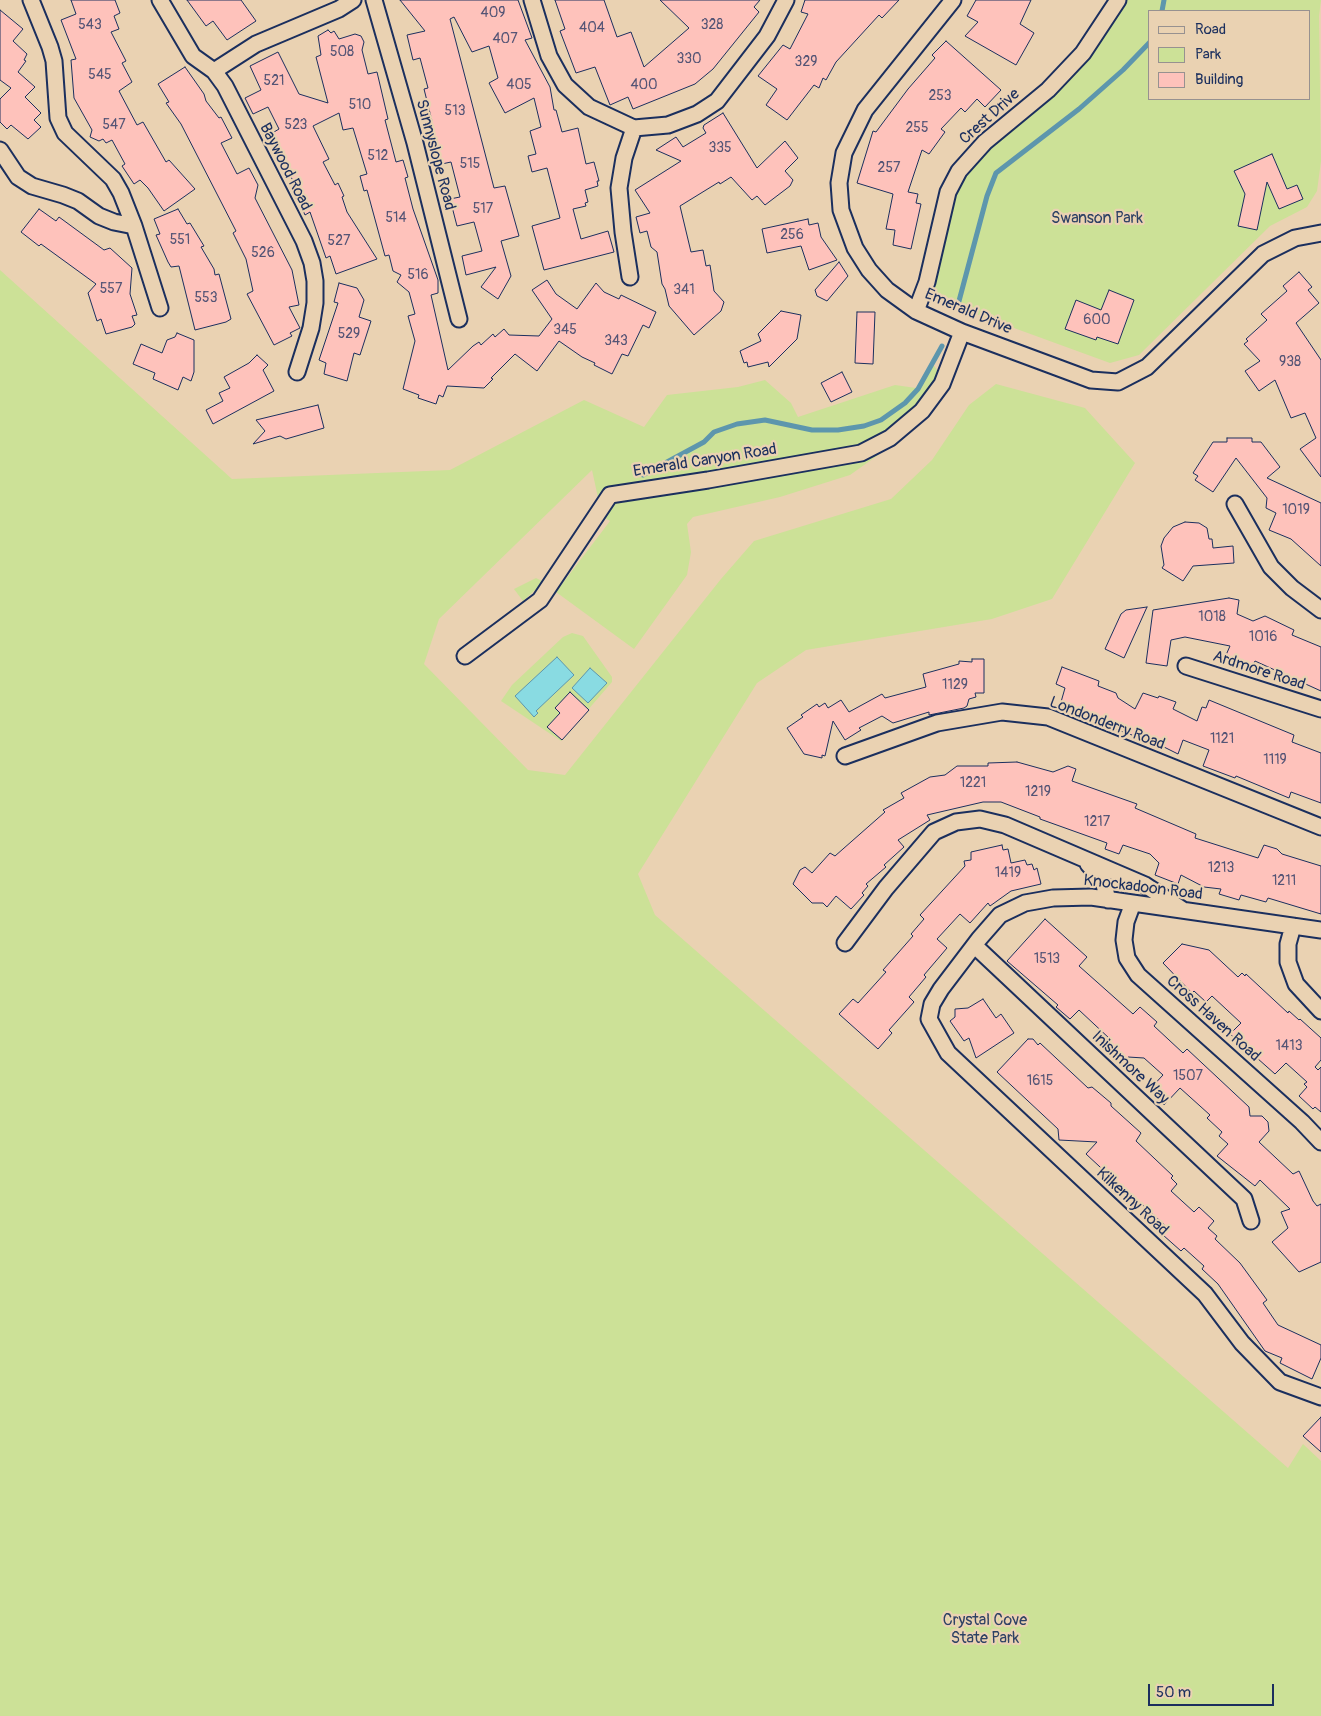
<!DOCTYPE html>
<html>
<head>
<meta charset="utf-8">
<style>
	body { margin:0 }
	#map { position:relative; width:1321px; height:1716px; overflow:hidden; background:#ead2b2; font-family:Pangolin,sans-serif }
	canvas { display:block }
	.legend { position:absolute; left:1148px; top:10px; width:162px; height:90px; box-sizing:border-box; background:#ead2b2; border:1px solid #979190; margin:0; padding:6px 9px; list-style:none; font-size:15px; color:#1b2f5e }
	.legend li { display:flex; align-items:center; gap:10px; height:25px }
	.legend b { width:25px; border:1px solid #979190 }
	.scale { position:absolute; left:1148px; top:1684px; width:126px; height:22px; box-sizing:border-box; border:2px solid #1b2f5e; border-top:0; padding-left:6px; font-size:15px; line-height:18px; white-space:nowrap; color:#1b2f5e; -webkit-text-stroke:4px #ead2b2; paint-order:stroke }
</style>
</head>
<body>
<div id="map">
<canvas width="1321" height="1716"></canvas>
<ul class="legend">
<li><b style="height:6px;background:#ead2b2"></b>Road</li>
<li><b style="height:14px;background:#cce197"></b>Park</li>
<li><b style="height:14px;background:#fec2bb"></b>Building</li>
</ul>
<div class="scale">50 m</div>
</div>
<script>
const context = document.querySelector('canvas').getContext('2d');
context.lineJoin = 'round';
function paint(path, color) { context.fillStyle = color; context.fill(path, 'evenodd'); }
const poly = rows => new Path2D(rows.map(r => 'M' + r).join(''));
function stroke(path, color, width, dash) { context.strokeStyle = color; context.lineWidth = width; context.lineCap = dash ? 'butt' : 'round'; context.setLineDash(dash || []); context.stroke(path); }
function drawText(font, color, halo, rows, align = 'center') {
  context.font = font + ' Pangolin,sans-serif'; context.lineWidth = 4.5; context.setLineDash([]); context.textBaseline = 'middle'; context.strokeStyle = halo; context.fillStyle = color; for (const [text, x, y, turn = 0] of rows) {
    context.save(); context.translate(x, y); context.rotate((+turn || 0) * Math.PI / 180); context.textAlign = isNaN(turn) ? turn : align; if (halo) context.strokeText(text, 0, 0); context.fillText(text, 0, 0); context.restore();
  }
}
const green = poly([
	[1123,0,1321,0,1319,16,1321,161,1317,191,1307,207,1270,226,1139,355,1110,363,951,305,929,300,929,282,943,227,963,174],
	[1150,11,1310,11,1310,99,1150,99],
	[0,270,232,479,450,470,584,400,644,427,667,395,738,387,765,380,791,403,798,417,895,385,916,388,932,363,945,381,912,426,898,441,850,475,780,497,693,517,687,524,691,552,687,575,634,649,556,592,610,521,602,516,592,470,439,619,424,664,528,770,565,775,721,579,754,541,891,499,932,460,969,405,996,384,1085,408,1135,463,1052,599,992,619,806,650,757,683,638,874,655,915,1288,1468,1303,1444,1321,1461,1321,1716,0,1716],
	[536,578,544,582,523,601,514,589],
	[572,633,583,636,612,677,612,682,561,741,501,701,512,685,563,637]
]);
const water = poly([
	[557,657,574,675,536,711,538,713,534,717,515,696,557,657],
	[590,668,607,683,588,703,572,688,590,668]
]);
const stream = poly([
	[1162,11,1164,0],
	[959,301,987,196,996,173,1079,109,1123,70,1150,42],
	[643,475,704,442,714,432,737,424,765,420,812,430,838,430,864,426,881,420,905,403,918,389,942,346]
]);
const building = poly([
	[71,0,115,0,120,13,114,16,119,29,111,32,126,61,122,63,132,82,119,91,137,125,143,122,166,162,169,160,195,189,164,211,148,188,140,180,134,184,122,166,125,164,112,140,106,143,103,139,99,141,90,137,92,130,74,98,71,60,76,59,61,20,76,14,71,0],
	[187,0,241,0,256,21,227,40,213,21,206,26,187,0],
	[400,0,518,0,532,38,525,40,550,87,554,110,556,110,562,132,578,128,586,164,594,162,599,181,597,181,598,186,585,190,588,202,585,203,586,206,573,209,581,239,608,231,614,252,544,270,532,226,560,218,547,168,532,172,528,156,536,154,530,131,541,127,534,98,505,113,489,83,498,78,489,46,472,52,454,17,450,19,494,188,505,186,519,236,501,241,511,276,498,299,481,287,496,267,466,275,462,256,482,251,474,222,457,226,450,199,460,197,451,162,437,165,426,122,432,121,424,89,428,88,420,58,413,60,407,35,425,31,400,0],
	[555,0,604,0,617,37,631,32,644,67,689,28,660,0,760,0,754,7,759,12,713,69,695,84,633,109,628,97,610,105,595,67,576,73,560,31,565,29,555,0],
	[805,0,899,0,882,18,879,15,836,62,826,80,823,78,819,88,814,85,787,120,766,105,777,89,758,76,783,45,790,49,808,14,801,12,805,0],
	[976,0,1031,0,1020,24,1034,33,1016,65,965,36,978,22,967,16,976,0],
	[0,10,23,29,13,41,27,54,24,60,26,61,18,72,35,87,25,97,41,113,34,120,41,127,28,139,11,125,7,129,0,122,0,99,11,88,0,80,0,10],
	[328,30,331,33,334,31,339,39,355,34,361,36,364,42,362,50,368,74,377,72,388,119,385,120,396,162,403,160,408,177,405,178,413,209,438,280,438,293,431,295,448,370,473,346,479,342,481,345,493,334,495,337,504,329,509,335,539,336,552,319,532,290,547,280,556,294,577,309,596,283,604,292,619,299,621,295,656,312,649,328,643,325,628,356,622,354,612,374,594,365,595,363,582,357,559,341,537,371,515,354,491,378,493,379,484,388,447,386,443,397,439,395,436,404,418,398,419,395,403,389,415,341,408,316,415,314,409,292,397,282,401,275,393,271,389,255,385,256,367,190,364,191,360,176,367,174,353,128,343,130,339,113,313,126,329,159,323,162,335,185,338,183,344,196,342,197,347,212,377,259,336,274,330,256,326,258,310,212,305,215,301,206,296,198,301,196,269,135,279,129,268,107,253,114,245,98,261,90,250,66,278,52,299,94,328,103,316,57,321,55,318,36,328,30],
	[946,41,1001,90,985,107,977,99,965,112,961,108,941,129,945,132,929,154,922,150,908,192,918,194,916,203,921,204,911,249,893,245,895,230,886,229,893,194,857,183,873,131,876,132,908,89,935,58,932,55,946,41],
	[185,67,204,94,206,101,219,118,221,117,232,138,221,143,237,174,249,168,258,185,255,198,292,270,299,305,289,307,300,328,290,333,292,336,274,345,247,294,253,291,246,259,233,233,236,231,181,124,166,103,169,102,158,84,185,67],
	[723,113,757,168,785,141,798,158,785,171,793,180,790,186,765,205,757,196,752,200,731,177,720,184,719,182,680,206,691,252,703,250,706,266,710,265,714,291,724,302,721,311,694,335,669,306,665,289,662,284,657,252,651,247,647,231,640,233,636,217,650,213,635,190,681,161,656,150,676,137,683,147,706,133,703,128,704,125,723,113],
	[1272,154,1287,189,1297,185,1303,199,1279,209,1267,182,1257,230,1238,226,1245,194,1234,171,1272,154],
	[39,209,56,221,59,217,104,250,110,248,132,268,130,294,137,315,132,316,135,324,132,327,106,334,101,319,97,321,88,293,96,284,41,244,39,246,21,232,39,209],
	[178,209,187,224,190,223,204,246,201,247,214,269,215,275,219,274,231,319,226,322,195,330,179,266,171,267,168,262,156,235,160,234,154,219,178,209],
	[808,219,809,225,818,223,821,237,837,260,809,270,801,246,767,253,762,229,808,219],
	[839,262,848,276,827,301,817,296,815,290,839,262],
	[1299,272,1312,287,1308,290,1319,303,1296,323,1321,360,1321,477,1300,449,1316,438,1305,413,1291,418,1275,380,1259,391,1245,371,1260,361,1244,344,1248,341,1246,339,1267,320,1261,314,1287,291,1283,286,1299,272],
	[339,283,357,288,364,300,359,317,371,321,360,355,354,353,347,381,324,374,326,363,319,360,338,303,334,302,339,283],
	[1109,290,1134,300,1118,344,1097,337,1096,340,1065,329,1076,300,1101,310,1109,290],
	[781,311,801,315,797,339,769,367,768,362,748,367,747,362,744,363,740,351,761,341,758,334,781,311],
	[857,312,875,312,873,364,855,363,857,312],
	[177,333,194,340,194,372,191,381,183,377,178,390,153,379,155,373,133,364,141,344,162,353,167,340,175,337,177,333],
	[257,355,268,365,263,370,274,391,213,424,206,410,223,401,219,393,230,388,224,377,249,363,257,355],
	[842,372,852,392,831,402,821,383,842,372],
	[318,405,324,428,286,439,280,436,253,444,265,431,256,420,318,405],
	[1227,438,1252,438,1252,442,1261,442,1280,467,1267,478,1321,503,1321,566,1291,539,1269,530,1276,513,1266,508,1267,498,1236,458,1213,492,1195,480,1198,476,1193,473,1213,442,1227,442,1227,438],
	[1185,522,1199,523,1207,528,1209,539,1212,539,1213,548,1233,546,1234,563,1193,566,1183,581,1162,568,1164,565,1161,546,1164,538,1173,527,1185,522],
	[1229,598,1239,600,1237,614,1253,621,1265,616,1294,630,1292,635,1321,647,1321,691,1255,661,1253,665,1247,662,1246,664,1226,655,1230,646,1185,637,1171,640,1167,666,1146,663,1153,610,1229,598],
	[1147,607,1124,658,1105,649,1121,614,1126,610,1147,607],
	[972,659,984,659,984,693,975,693,976,697,969,699,967,706,964,708,929,715,929,712,893,723,882,716,859,728,861,730,845,740,833,721,825,756,822,755,822,758,804,754,787,728,803,717,801,715,817,704,819,707,825,703,828,708,841,700,849,712,882,694,885,698,926,687,923,674,959,664,959,661,972,662,972,659],
	[1062,667,1099,681,1098,686,1116,693,1118,698,1135,709,1143,693,1158,698,1159,696,1176,702,1173,709,1197,721,1202,707,1206,708,1209,700,1294,735,1292,742,1321,753,1321,803,1291,792,1289,798,1236,776,1235,778,1203,766,1209,750,1183,740,1178,754,1160,745,1059,709,1065,688,1056,684,1062,667],
	[570,692,589,710,562,740,547,727,560,713,555,708,570,692],
	[1017,762,1053,772,1068,766,1076,769,1072,781,1137,804,1135,808,1196,834,1195,838,1258,858,1264,845,1277,849,1282,854,1321,866,1321,914,1268,898,1266,902,1241,895,1239,900,1219,894,1221,889,1204,887,1181,875,1178,884,1155,875,1159,863,1150,854,1123,845,1119,854,1105,849,1107,843,1040,819,1040,817,1001,802,983,802,927,815,930,820,898,840,904,847,884,865,886,867,866,884,868,886,862,893,864,895,851,909,836,896,827,907,823,903,812,903,793,884,800,870,805,867,812,873,830,853,835,856,885,812,883,810,904,798,901,793,930,777,945,775,957,766,988,766,988,763,1017,762],
	[1002,845,1003,850,1008,849,1011,863,1025,860,1027,865,1032,864,1034,870,1037,868,1041,884,1011,891,990,906,988,903,970,923,960,914,937,939,947,948,924,975,926,977,909,997,914,1002,889,1030,892,1033,878,1049,839,1014,853,999,858,1003,886,972,883,970,913,936,911,934,924,919,920,915,965,866,964,861,971,860,971,852,1002,845],
	[1045,919,1087,957,1079,966,1133,1014,1140,1007,1157,1022,1154,1026,1183,1053,1187,1049,1249,1107,1250,1116,1262,1116,1268,1122,1269,1131,1259,1142,1293,1174,1299,1171,1313,1201,1317,1206,1321,1204,1321,1262,1299,1272,1272,1242,1288,1228,1281,1212,1290,1209,1260,1180,1255,1186,1217,1156,1228,1144,1219,1136,1222,1132,1207,1118,1210,1115,1180,1088,1164,1105,1149,1090,1163,1075,1144,1058,1128,1057,1121,1065,1102,1048,1110,1039,1079,1010,1070,1019,1056,1007,1058,1005,1007,961,1045,919],
	[1182,944,1209,950,1238,977,1242,973,1245,976,1246,974,1288,1013,1289,1011,1299,1020,1300,1019,1321,1038,1321,1060,1315,1067,1318,1070,1321,1067,1321,1112,1315,1107,1313,1109,1299,1096,1307,1087,1304,1084,1307,1082,1286,1063,1275,1074,1230,1034,1241,1023,1212,996,1206,1002,1194,991,1192,993,1163,963,1182,944],
	[983,999,996,1018,1001,1014,1014,1033,976,1058,969,1038,964,1041,950,1021,955,1017,955,1009,968,1008,983,999],
	[1028,1039,1033,1039,1038,1045,1040,1043,1088,1088,1092,1087,1111,1103,1111,1106,1141,1133,1136,1141,1173,1176,1171,1178,1177,1184,1171,1191,1194,1212,1199,1207,1214,1221,1208,1228,1217,1236,1215,1239,1240,1263,1267,1300,1263,1303,1278,1325,1321,1345,1321,1358,1312,1379,1280,1363,1282,1358,1265,1351,1218,1284,1202,1269,1204,1266,1184,1248,1181,1251,1163,1235,1169,1229,1121,1185,1114,1185,1113,1179,1086,1154,1097,1142,1059,1140,1058,1129,997,1072,1028,1039],
	[1321,1417,1321,1452,1303,1436,1321,1417]
]);
const street = poly([
	[31,0,50,47,54,61,58,118,65,133,113,179,121,193,134,226,160,308],
	[160,0,193,56,214,71,225,86,304,241,312,263,315,281,315,303,311,328,297,372],
	[374,0,415,143,459,319],
	[532,0,549,56,565,85,589,107,634,128],
	[953,0,865,110,844,153,839,183,841,210,855,248,869,270,887,290,916,311,962,332,1091,380,1118,382,1147,367,1263,254,1295,238,1321,233],
	[214,71,256,44,339,9,353,0],
	[0,150,18,177,32,186,63,195,78,201,99,216,114,222,134,226],
	[630,277,623,232,619,188,624,158,634,128,668,125,697,114,717,101,767,36,786,0],
	[916,311,927,282,948,192,959,171,985,142,1048,90,1083,53,1118,0],
	[1235,504,1271,567,1292,588,1321,610],
	[465,656,540,600,610,495,708,480,861,453,890,438,922,411,942,384,962,332],
	[1186,666,1321,709],
	[845,756,937,723,1002,712,1048,717,1321,827],
	[1088,864,1103,881,1108,900],
	[1133,903,1126,922,1124,940,1127,958,1138,975,1302,1122,1321,1142],
	[1293,926,1288,944,1288,962,1296,984,1321,1011],
	[1321,930,1091,897,1053,898,1025,903,1000,915,979,939,941,989,932,1004,929,1019,948,1053,1205,1294,1242,1343,1280,1382,1321,1397],
	[845,943,886,888,934,832,956,822,980,819,1005,825,1145,885,1183,910],
	[975,946,1244,1199,1251,1221]
]);
const numberNames = [
	["409",493,13],
	["543",90,25],
	["328",712,25],
	["404",592,28],
	["407",505,39],
	["508",342,52],
	["330",689,59],
	["329",806,62],
	["545",100,75],
	["521",274,81],
	["405",519,85],
	["400",644,85],
	["253",940,96],
	["510",360,105],
	["513",455,111],
	["547",114,125],
	["523",296,125],
	["255",917,128],
	["335",720,148],
	["512",378,156],
	["515",470,164],
	["257",889,168],
	["517",483,209],
	["514",396,218],
	["256",792,235],
	["551",180,240],
	["527",339,241],
	["526",263,253],
	["516",418,275],
	["557",111,289],
	["341",684,290],
	["553",206,298],
	["600",1097,320],
	["345",565,330],
	["529",349,334],
	["343",616,341],
	["938",1290,362],
	["1019",1296,510],
	["1018",1212,617],
	["1016",1263,637],
	["1129",955,685],
	["1121",1222,739],
	["1119",1275,760],
	["1221",973,783],
	["1219",1038,792],
	["1217",1097,822],
	["1213",1221,868],
	["1419",1008,873],
	["1211",1284,881],
	["1513",1047,959],
	["1413",1289,1046],
	["1507",1188,1076],
	["1615",1040,1081]
];
const streetNames = [
	["Crest Drive",990,117,-42],
	["Sunnyslope Road",435,155,75],
	["Baywood Road",285,167,63],
	["Emerald Drive",968,312,23],
	["Emerald Canyon Road",705,461,-9],
	["Ardmore Road",1259,671,18],
	["Londonderry Road",1107,724,21],
	["Knockadoon Road",1143,888,7],
	["Cross Haven Road",1213,1019,42],
	["Inishmore Way",1130,1068,43],
	["Kilkenny Road",1132,1202,43]
];
const parkNames = [
	["Swanson Park",1097,219],
	["Crystal Cove",985,1621],
	["State Park",985,1639]
];
paint(green, '#cce197');
paint(water, '#89dbe2');
stroke(water, '#5d96ad', 1);
stroke(stream, '#5d96ad', 5);
paint(building, '#fec2bb');
stroke(building, '#1b2f5e', 1);
stroke(street, '#1b2f5e', 19);
stroke(street, '#ead2b2', 15);
drawText('14px', '#545475', null, numberNames);
drawText('16px', '#1b2f5e', '#ead2b2', streetNames);
drawText('16px', '#2d4164', '#ead2b2', parkNames);
</script>
</body>
</html>
